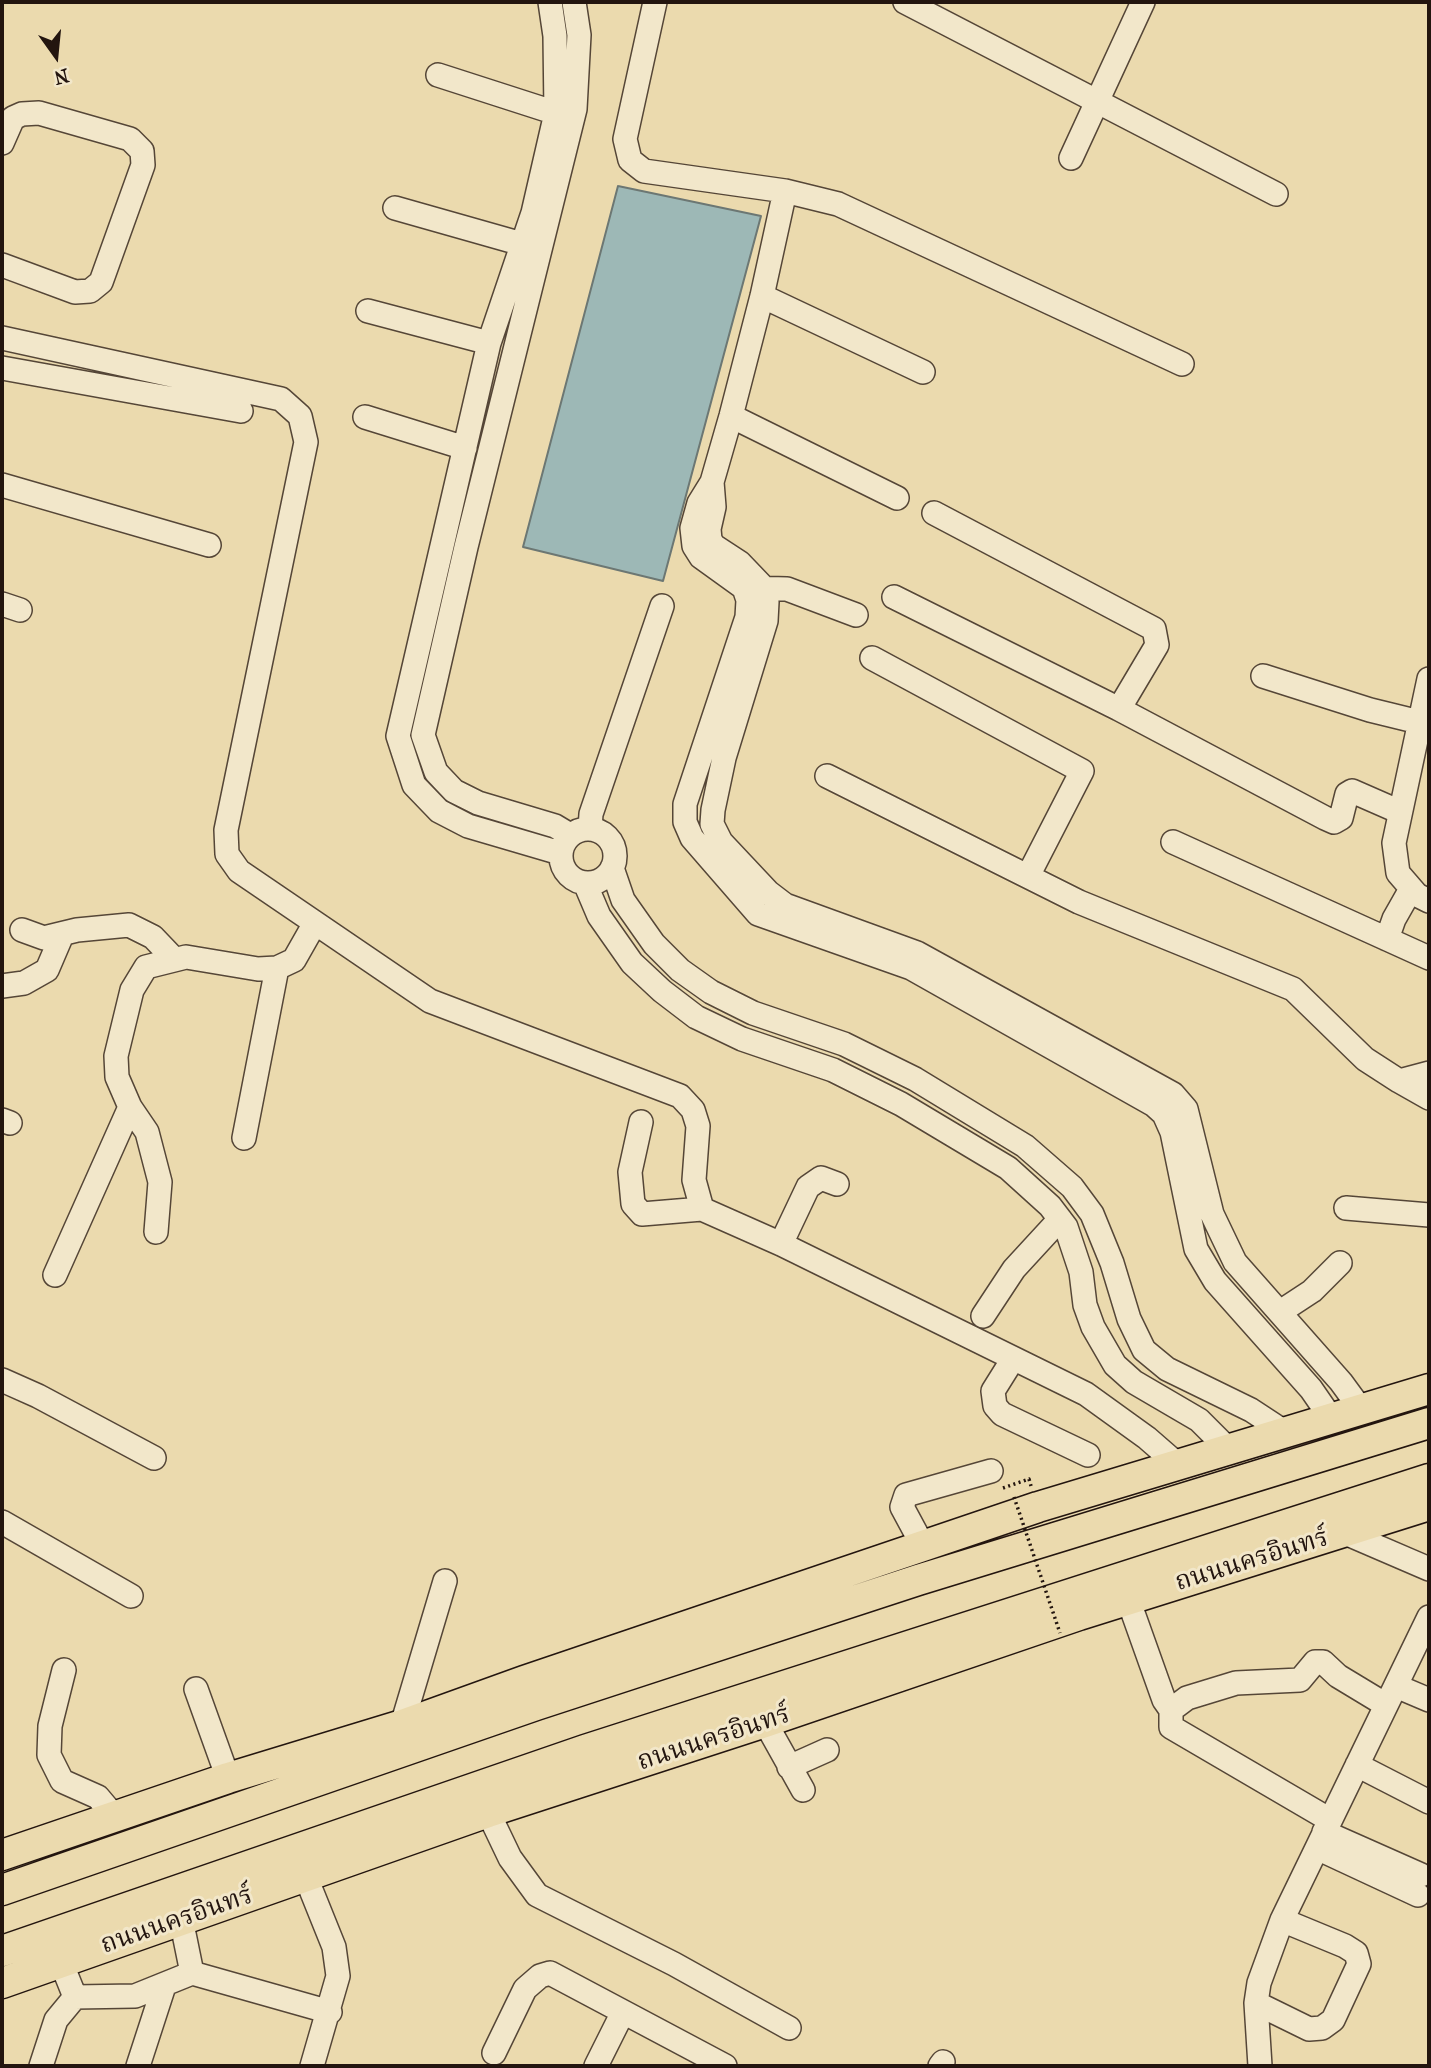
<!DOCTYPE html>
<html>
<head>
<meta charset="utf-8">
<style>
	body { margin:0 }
	#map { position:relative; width:1431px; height:2068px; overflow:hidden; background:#ebdaae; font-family:"IM FELL French Canon",serif }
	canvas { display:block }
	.frame { position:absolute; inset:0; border:4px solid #23150f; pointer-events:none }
	.north { position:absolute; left:21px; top:21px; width:70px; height:70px; -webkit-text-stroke:5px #f2e7ca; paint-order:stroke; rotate:165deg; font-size:19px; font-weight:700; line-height:28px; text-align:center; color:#23150f }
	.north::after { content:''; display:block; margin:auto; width:24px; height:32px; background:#23150f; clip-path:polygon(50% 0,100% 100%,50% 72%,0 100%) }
</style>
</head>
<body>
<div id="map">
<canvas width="1431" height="2068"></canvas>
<div class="frame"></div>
<div class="north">N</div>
</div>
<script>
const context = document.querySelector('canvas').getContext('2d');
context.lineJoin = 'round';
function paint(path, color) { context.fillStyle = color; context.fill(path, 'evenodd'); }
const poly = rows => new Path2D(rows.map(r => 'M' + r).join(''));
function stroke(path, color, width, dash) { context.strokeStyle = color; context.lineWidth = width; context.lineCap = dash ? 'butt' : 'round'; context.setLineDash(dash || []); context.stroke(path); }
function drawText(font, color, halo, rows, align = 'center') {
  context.font = font + ' "IM FELL French Canon","Noto Serif Thai",serif'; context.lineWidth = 6; context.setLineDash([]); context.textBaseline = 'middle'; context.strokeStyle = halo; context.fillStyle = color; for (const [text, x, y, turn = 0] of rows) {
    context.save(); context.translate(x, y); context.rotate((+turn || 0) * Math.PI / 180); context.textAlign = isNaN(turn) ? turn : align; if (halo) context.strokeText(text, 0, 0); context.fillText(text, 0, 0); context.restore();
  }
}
const water = poly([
	[618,186,761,216,663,581,523,547,618,186]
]);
const path = poly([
	[1003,1488,1029,1479,1031,1486]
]);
const minor = poly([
	[550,2,555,36,556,113,533,213,489,343,398,736,414,785,439,811,468,826,560,853],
	[655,2,625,139,630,160,644,171,785,191,838,204,1182,364],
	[905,2,1276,194],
	[438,75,556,113],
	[2,143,13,118,22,114,39,113,130,139,142,151,143,165,101,282,90,291,75,292,2,265],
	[1071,158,1143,2],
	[785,191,762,296,731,416,712,482,699,503,692,528,694,546,701,557,744,588,748,600,747,617,685,804,685,822,692,838,758,914,911,968,1154,1105,1164,1114,1172,1132,1196,1249,1215,1281,1311,1389,1331,1418],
	[395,208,522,244],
	[762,296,923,372],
	[368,311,489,343],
	[2,338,281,399,300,416,306,442,226,830,227,854,239,871,430,1001,680,1096,693,1110,698,1126,694,1180,702,1209,781,1244,1086,1394,1147,1438,1178,1465],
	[2,368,241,411],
	[731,416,897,498],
	[365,417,465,448],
	[712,482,714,507,709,529,710,540,714,546,740,563,763,587,767,602,766,621,724,758,713,810,712,824,721,842,768,892,785,905,917,953,1173,1094,1186,1109,1212,1214,1235,1262,1341,1382,1360,1408],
	[2,485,209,545],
	[934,513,1154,629,1157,645,1119,709],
	[751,588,787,589,856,615],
	[894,597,1119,709,1325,818,1334,822,1341,818,1347,794,1352,791,1400,812],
	[2,604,20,610],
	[872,658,1082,771,1028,876],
	[1263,676,1370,710,1419,722],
	[1429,679,1394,843,1398,873,1417,895,1429,901],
	[827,776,1079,902,1293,989,1365,1059,1399,1081],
	[590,829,591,814,662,606],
	'561 856a27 27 0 1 1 54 0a27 27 0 1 1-54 0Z',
	[570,835,555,826,478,803,454,791,436,772,423,735,466,547,575,109,579,35,574,2],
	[1173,842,1429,958],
	[612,868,623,900,654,944,680,970,711,992,753,1013,844,1044,915,1079,1025,1146,1072,1187,1092,1214,1112,1263,1129,1319,1144,1350,1167,1369,1251,1410,1283,1431],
	[585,883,599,916,632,963,662,991,696,1017,742,1039,833,1070,901,1104,1008,1168,1050,1206,1066,1227,1081,1272,1085,1305,1093,1327,1115,1365,1134,1382,1199,1420,1228,1449],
	[22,930,44,938,77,930,129,925,153,937,174,959],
	[1387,939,1394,919,1411,889],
	[2,986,24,983,47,970,62,935],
	[1429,1073,1399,1081,1429,1098],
	[130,1107,147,1132,160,1182,156,1232],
	[2,1120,10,1123],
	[641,1122,630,1172,633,1204,642,1214,702,1209],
	[244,1138,277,968],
	[1346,1208,1429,1215],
	[781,1244,808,1187,821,1178,837,1184],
	[55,1275,130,1107,117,1077,116,1056,132,990,146,967,186,957,258,969,277,968,294,960,315,923],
	[1280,1312,1312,1291,1340,1263],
	[983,1316,1014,1269,1060,1219],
	[1013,1359,993,1391,995,1406,1002,1414,1088,1455],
	[2,1380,38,1396,154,1458],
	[2,1522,131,1596],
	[1343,1532,1429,1569],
	[923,1546,902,1507,906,1495,991,1471],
	[1128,1599,1164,1700,1171,1710],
	[64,1670,50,1726,49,1755,62,1781,98,1797,114,1816],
	[1396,1686,1429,1700],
	[196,1689,228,1778],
	[765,1722,803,1790],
	[402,1725,445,1581],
	[1357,1765,1429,1802],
	[789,1767,827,1750],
	[488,1812,510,1858,537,1895,674,1964,789,2028],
	[1330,1820,1171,1727,1171,1710,1187,1698,1236,1683,1300,1680,1315,1662,1323,1662,1338,1676,1386,1705],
	[1324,1832,1421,1875],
	[1317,1848,1418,1895],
	[305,1875,334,1947,338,1976,312,2066],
	[181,1919,192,1973,330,2012],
	[75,1997,135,1996,192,1973],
	[1256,2003,1309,2029,1322,2028,1333,2020,1359,1964,1356,1953,1345,1946,1282,1920],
	[494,2053,525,1989,540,1976,550,1973,725,2066],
	[41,2066,56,2020,75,1997,61,1962],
	[138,2066,164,1986],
	[596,2066,623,2012],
	[940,2066,943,2062],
	[1260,2066,1256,2003,1259,1983,1282,1920,1429,1617]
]);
const major = poly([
	[2,1855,228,1778,402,1725,524,1681,1038,1507,1429,1389],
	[2,1890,536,1705,918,1580,1429,1423],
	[2,1951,585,1750,1429,1479],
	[2,1983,488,1812,765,1722,1079,1615,1429,1505]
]);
const pathBridge = poly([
	[1014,1497,1060,1633]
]);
const streetNames = [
	["ถนนนครอินทร์",1252,1561,-17],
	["ถนนนครอินทร์",714,1739,-18],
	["ถนนนครอินทร์",177,1921,-19]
];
paint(water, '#9db8b6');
stroke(water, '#6c7773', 2);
stroke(minor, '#554637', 26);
stroke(major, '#23150f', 33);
stroke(path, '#23150f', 3.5, [2, 3.5]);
stroke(minor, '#f2e7ca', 23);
stroke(major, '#ebdaae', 30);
stroke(pathBridge, '#23150f', 3.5, [2, 3.5]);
drawText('26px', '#23150f', '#f2e7ca', streetNames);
</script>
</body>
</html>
